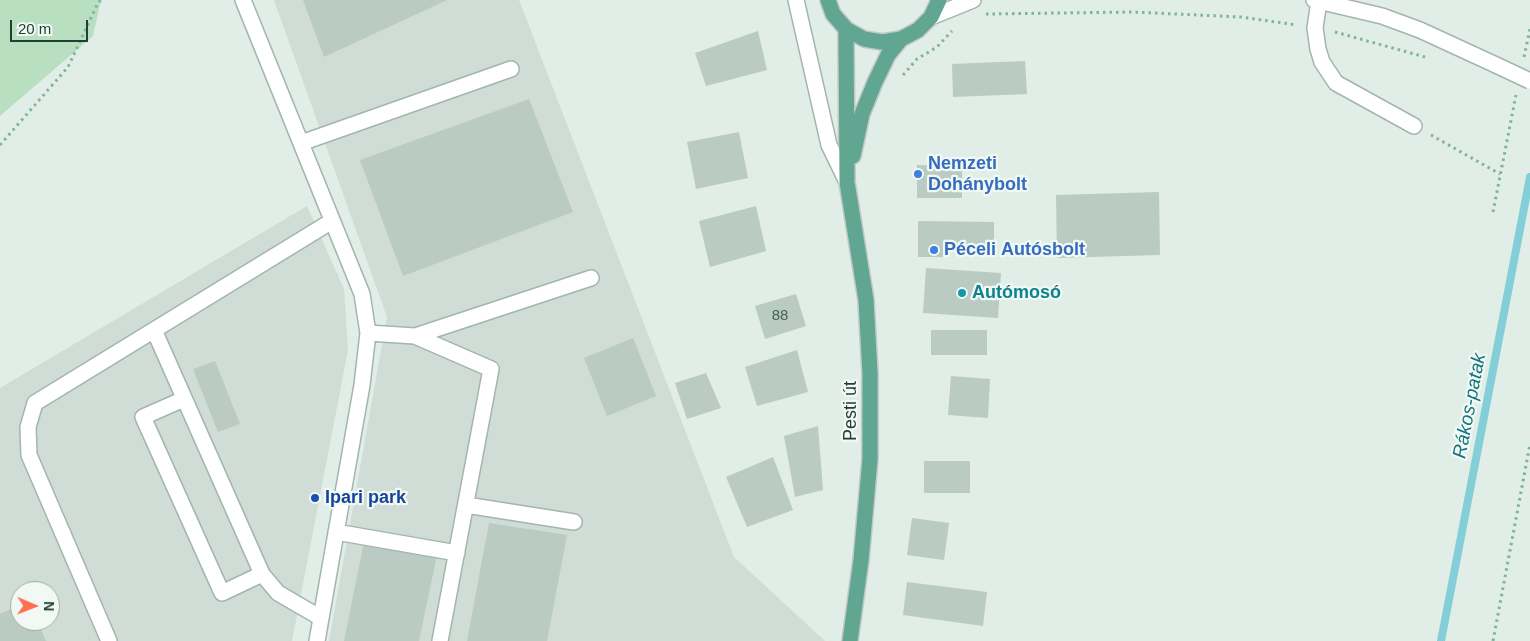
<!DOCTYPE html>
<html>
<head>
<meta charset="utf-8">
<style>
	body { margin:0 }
	#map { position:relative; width:1530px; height:641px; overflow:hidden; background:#e1ede7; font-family:Arial,sans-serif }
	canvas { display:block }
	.north { position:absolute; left:10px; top:581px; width:50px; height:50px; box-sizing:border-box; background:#f2f9f5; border:1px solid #9eafa8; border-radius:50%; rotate:91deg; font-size:14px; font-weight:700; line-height:20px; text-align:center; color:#203f35 }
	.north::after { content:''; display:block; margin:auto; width:18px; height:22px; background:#fe704e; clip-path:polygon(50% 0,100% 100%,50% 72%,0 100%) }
	.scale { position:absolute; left:10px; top:20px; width:78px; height:22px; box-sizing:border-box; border:2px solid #203f35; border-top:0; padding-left:6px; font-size:15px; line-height:18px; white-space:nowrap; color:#203f35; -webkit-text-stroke:4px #f2f9f5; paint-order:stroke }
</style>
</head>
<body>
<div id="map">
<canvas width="1530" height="641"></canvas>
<div class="north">N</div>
<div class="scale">20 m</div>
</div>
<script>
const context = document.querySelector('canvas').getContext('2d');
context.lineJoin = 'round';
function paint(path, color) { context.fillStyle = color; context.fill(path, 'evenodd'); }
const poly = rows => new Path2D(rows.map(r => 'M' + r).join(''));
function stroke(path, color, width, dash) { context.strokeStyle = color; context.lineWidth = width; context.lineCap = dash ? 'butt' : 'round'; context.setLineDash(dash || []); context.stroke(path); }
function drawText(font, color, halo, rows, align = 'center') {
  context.font = font + ' Arial,sans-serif'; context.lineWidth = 4.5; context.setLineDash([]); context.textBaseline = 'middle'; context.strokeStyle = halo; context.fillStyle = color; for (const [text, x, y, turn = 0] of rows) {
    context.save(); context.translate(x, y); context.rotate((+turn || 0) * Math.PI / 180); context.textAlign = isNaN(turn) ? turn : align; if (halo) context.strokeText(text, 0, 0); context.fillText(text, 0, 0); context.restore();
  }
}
const built = poly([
	[274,0,519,0,734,557,825,641,329,641,387,317],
	[307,206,344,289,348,350,292,641,0,641,0,388],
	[20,591,50,591,50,621,20,621]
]);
const green = poly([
	[0,0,101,0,93,36,0,116]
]);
const stream = poly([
	[1441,641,1530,177]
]);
const building = poly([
	[303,0,447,0,324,57],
	[758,31,767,70,706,86,695,53],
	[1025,61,1027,94,953,97,952,64],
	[529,99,573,212,403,276,360,160],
	[739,132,748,178,696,189,687,142],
	[917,165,962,166,962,198,917,198],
	[1159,192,1160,255,1057,258,1056,195],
	[756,206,766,251,710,267,699,221],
	[918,221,994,222,994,245,944,244,943,257,918,257],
	[926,268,1001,273,998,318,923,313],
	[796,294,806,326,765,339,755,306],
	[931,330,987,330,987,355,931,355],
	[633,338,656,396,607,416,584,358],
	[797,350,808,392,757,406,745,367],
	[215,361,240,424,218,432,193,369],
	[706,373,721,408,687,419,675,383],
	[951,376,990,379,988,418,948,415],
	[818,426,823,490,795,497,784,436],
	[773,457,793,510,747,527,726,477],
	[924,461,970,461,970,493,924,493],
	[912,518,949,523,944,560,907,555],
	[489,523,567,535,547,641,467,641],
	[364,542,437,555,419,641,344,641],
	[907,582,987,592,983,626,903,615],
	[20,605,20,621,37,621,46,641,0,641,0,614]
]);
const path = poly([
	[986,14,1132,12,1241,17,1297,25],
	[1335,32,1425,57],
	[1524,57,1530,29],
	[903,75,917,59,937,47,952,31],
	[1431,135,1500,174],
	[0,145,68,67,98,3,101,0],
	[1493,212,1516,95],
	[1493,641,1530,444]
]);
const minor = poly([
	[243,0,362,294,368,333,362,385,317,641],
	[796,0,829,145,847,182],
	[1314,0,1382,16,1420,30,1496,65],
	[1319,1,1315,28,1318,49,1322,62,1336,83,1414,126],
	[931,17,973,0],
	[301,143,511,69],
	[154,330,262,574,278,593,321,618],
	[368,333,415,336,491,369,440,641],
	[415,336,591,278],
	[184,399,143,417,222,593,262,574],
	[466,505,574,522],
	[336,532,457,553],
	[109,641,29,455,28,427,35,403,332,221]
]);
const major = poly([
	[828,0,833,14,846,29,864,39,882,42,901,39,918,30,931,17,939,0],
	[846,29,847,182,866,300,870,373,870,459,861,560,850,641],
	[853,156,862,114,875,82,888,55,901,39]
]);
const minorBridge = poly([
	[1496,65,1530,81]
]);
const markers = [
	[918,174,5,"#3f7fe0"],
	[934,250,5,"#3f7fe0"],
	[962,293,5,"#0f9aa8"],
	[315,498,5,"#1a4fb4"]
];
const numberNames = [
	["88",780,316]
];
const shopNames = [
	["Nemzeti",928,164],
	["Dohánybolt",928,185],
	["Péceli Autósbolt",944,250]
];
const cultureNames = [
	["Autómosó",972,293]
];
const streetNames = [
	["Pesti út",851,411,-90]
];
const transitNames = [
	["Ipari park",325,498]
];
const waterNames = [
	["Rákos-patak",1470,406,-79]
];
paint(built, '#cfddd6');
paint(green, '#b8e0c0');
stroke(stream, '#84ced7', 8);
paint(building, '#b9cbc2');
stroke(minor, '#a3b5ae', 18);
stroke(major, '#c1c9c6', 18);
stroke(path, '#7eb3a0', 3, [2.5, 4]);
stroke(minor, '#fff', 15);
stroke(major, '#61a691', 15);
stroke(minorBridge, '#a3b5ae', 18, []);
stroke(minorBridge, '#fff', 15);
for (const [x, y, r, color] of markers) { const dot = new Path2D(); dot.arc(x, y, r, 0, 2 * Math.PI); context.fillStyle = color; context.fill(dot); stroke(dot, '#f2f9f5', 2); }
drawText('15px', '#466258', null, numberNames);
drawText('bold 18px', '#366cbe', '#f2f9f5', shopNames, 'left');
drawText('bold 18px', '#0d838f', '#f2f9f5', cultureNames, 'left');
drawText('18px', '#203f35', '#f2f9f5', streetNames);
drawText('bold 18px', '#164399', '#f2f9f5', transitNames, 'left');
drawText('italic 19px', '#147380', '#f2f9f5', waterNames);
</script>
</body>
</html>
